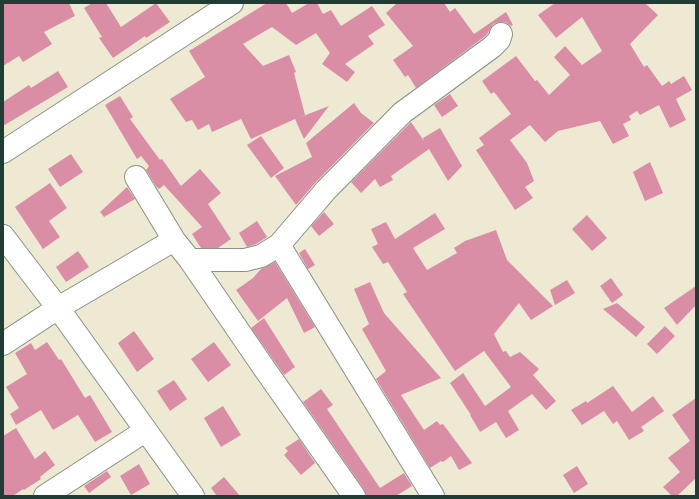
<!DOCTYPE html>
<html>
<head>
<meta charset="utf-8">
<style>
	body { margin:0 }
	#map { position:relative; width:699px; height:499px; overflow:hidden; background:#eee9d3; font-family:Mynerve,sans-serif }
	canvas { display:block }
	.frame { position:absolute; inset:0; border:4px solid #1f3d34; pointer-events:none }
</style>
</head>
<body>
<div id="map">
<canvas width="699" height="499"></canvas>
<div class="frame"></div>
</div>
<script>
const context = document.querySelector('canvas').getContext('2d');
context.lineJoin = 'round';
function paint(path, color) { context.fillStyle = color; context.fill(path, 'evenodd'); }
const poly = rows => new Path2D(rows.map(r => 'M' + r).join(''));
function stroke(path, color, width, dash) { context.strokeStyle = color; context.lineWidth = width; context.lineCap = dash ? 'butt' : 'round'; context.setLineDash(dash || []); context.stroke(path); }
const building = poly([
	[3,3,69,3,75,16,44,32,52,44,23,62,19,56,3,66],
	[92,3,106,3,121,27,156,3,170,22,146,38,145,36,113,58,99,38,102,37,84,8],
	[267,3,286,3,292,13,309,3,317,3,323,14,331,10,341,26,372,6,385,25,368,36,374,44,345,64,355,72,347,82,322,64,330,53,316,33,296,45,272,27,243,44,263,66,289,55,296,72,294,73,305,115,298,118,329,106,304,139,295,119,251,139,241,119,212,132,209,124,198,130,192,120,186,122,170,99,205,77,189,51],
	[397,3,444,3,450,12,455,8,474,34,506,12,513,25,511,26,505,22,499,22,493,24,488,33,484,37,416,88,408,75,405,77,393,60,413,46,386,13],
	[555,3,645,3,658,15,630,44,644,67,647,65,662,86,669,81,671,84,684,76,692,90,676,99,686,120,670,128,659,105,640,115,637,111,629,116,631,120,623,124,629,136,613,144,600,121,558,131,545,142,530,125,510,140,527,163,534,181,525,187,533,198,515,210,476,150,484,145,479,138,511,114,494,92,491,94,482,81,516,56,535,81,537,80,549,95,570,75,554,57,565,46,582,65,602,51,582,17,556,38,538,15],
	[58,71,68,87,3,126,3,102,29,85,31,88],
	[450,94,458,106,442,117,434,105],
	[120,96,133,117,130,119,160,160,162,159,181,186,200,169,221,193,208,204,231,239,218,248,201,248,192,234,202,227,164,185,159,189,156,186,146,170,149,166,141,156,137,159,105,105],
	[354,103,361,113,374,123,317,181,296,205,275,176,312,157,306,143],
	[411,122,424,141,423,138,440,128,462,166,448,181,429,149,391,176,393,180,380,187,375,179,361,193,351,182],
	[261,136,284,168,271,178,247,145],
	[71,154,83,172,60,187,48,169],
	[650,162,663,193,645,201,633,172],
	[50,183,67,208,49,221,60,237,43,249,15,207],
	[127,187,135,199,104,217,100,212],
	[324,212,334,224,319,236,311,226],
	[435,213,445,229,413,248,427,270,457,253,454,248,465,241,496,230,507,260,553,306,531,320,519,303,494,334,503,352,506,351,510,357,520,352,539,369,533,375,556,401,546,410,532,394,508,411,519,430,506,438,496,422,480,432,470,415,471,415,450,383,463,373,485,406,511,387,484,351,455,371,403,294,407,292,388,262,383,264,372,247,378,244,371,229,386,222,395,239],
	[587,215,607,238,592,251,572,229],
	[257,221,267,237,256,244,247,247,239,233],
	[305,249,315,265,308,269,299,253],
	[78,251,89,267,66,282,56,267],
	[275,262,315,327,304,333,287,298,258,321,236,290,253,278,261,269],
	[611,278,623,295,612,303,600,286],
	[567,280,575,293,555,305,550,290],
	[370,282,384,313,441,378,401,395,424,430,437,421,440,425,443,424,472,463,459,470,451,456,443,462,441,461,430,468,376,379,386,371,362,329,369,324,354,289],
	[696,286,696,305,677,325,664,308],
	[617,303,645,327,636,337,603,309],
	[264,318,295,367,284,375,251,328],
	[665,326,675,336,657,354,647,344],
	[134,331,154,359,137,372,118,343],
	[47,342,59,360,61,359,85,398,90,395,112,432,95,442,78,415,53,430,41,410,16,425,10,414,19,408,6,387,27,374,15,353,31,343,35,350],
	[214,342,231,365,208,382,191,359],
	[174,380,187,399,170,411,157,391],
	[613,386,632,412,653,396,664,411,641,427,644,431,629,440,617,421,613,424,604,411,582,425,571,410,586,401,587,403],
	[321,389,333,405,327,409,380,488,404,473,412,486,396,496,366,496,364,489,303,402],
	[696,398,696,478,677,496,672,496,663,487,680,472,668,458,690,441,672,415],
	[223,406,241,435,221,447,204,418],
	[16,428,35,459,45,451,55,465,40,477,41,479,24,490,23,489,13,496,3,496,3,436],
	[299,439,315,463,301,475,284,455,288,451,285,448],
	[139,464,150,484,131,495,120,476],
	[577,466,588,484,574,493,563,475],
	[107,471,111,477,89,493,84,486],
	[224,477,240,496,217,496,211,488]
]);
const minor = poly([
	[3,152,232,3],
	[136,177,174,240,190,260,264,368,354,496],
	[3,236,58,308,193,496],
	[279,245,326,190,402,113,492,47,499,40,501,34],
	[190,260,245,260,261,256,279,245,433,496],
	[3,344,58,308,174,240],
	[45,496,145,431]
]);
paint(building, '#da8ea6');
stroke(minor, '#869384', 24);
stroke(minor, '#fff', 22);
</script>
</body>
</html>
